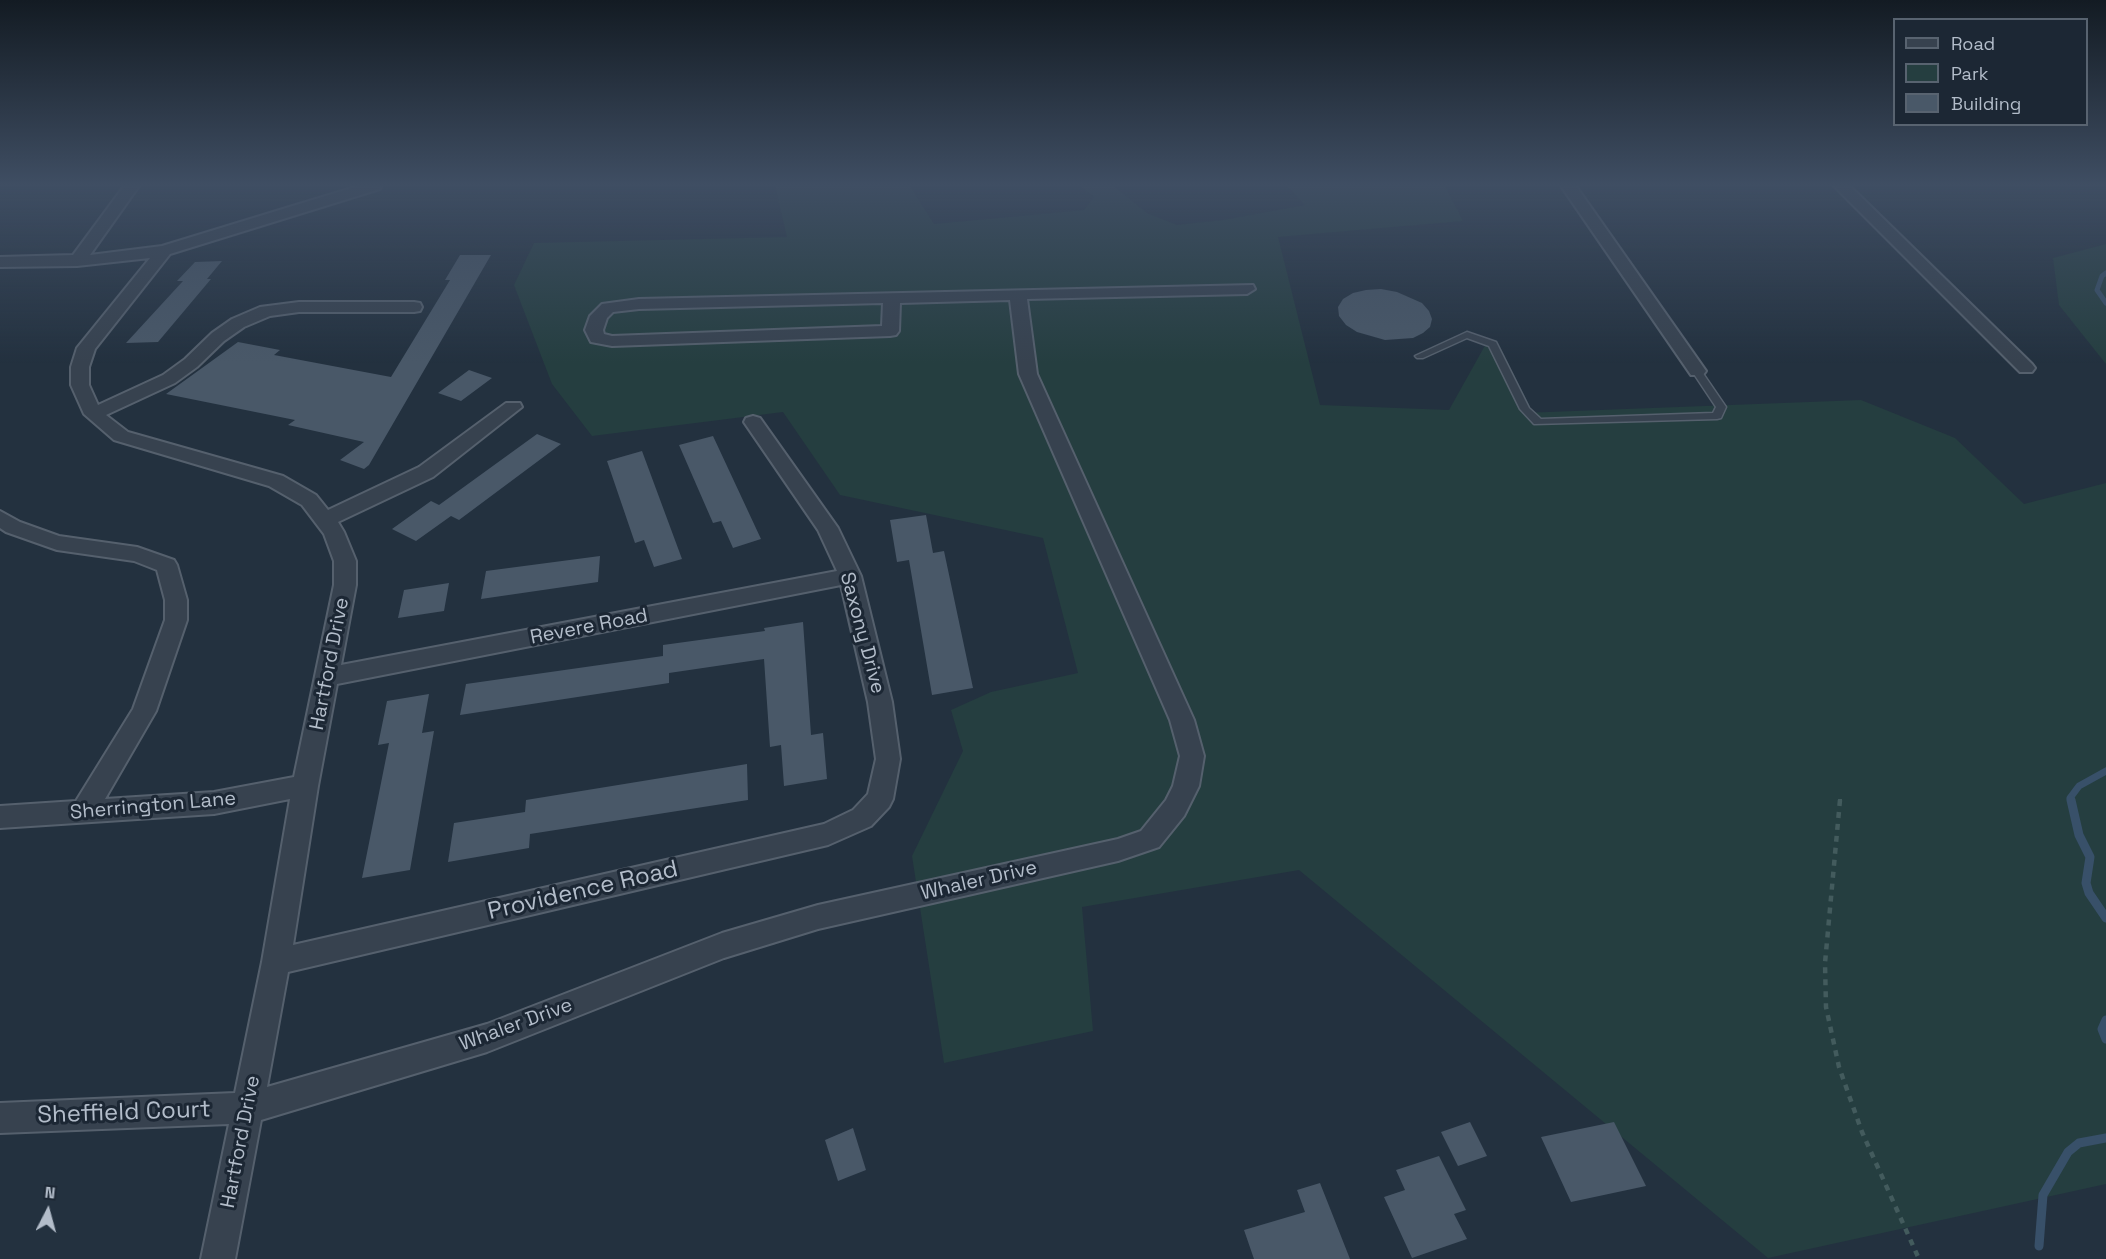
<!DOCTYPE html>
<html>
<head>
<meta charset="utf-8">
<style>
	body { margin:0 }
	#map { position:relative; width:2106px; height:1259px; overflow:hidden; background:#23313f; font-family:"Space Grotesk",sans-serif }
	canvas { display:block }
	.legend { position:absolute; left:1893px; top:18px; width:195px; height:108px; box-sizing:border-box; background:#1c2734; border:2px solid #586370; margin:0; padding:8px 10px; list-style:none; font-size:18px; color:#b3bdca }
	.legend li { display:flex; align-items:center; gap:12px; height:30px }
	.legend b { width:30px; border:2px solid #586370 }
	.north { position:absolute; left:18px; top:1181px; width:60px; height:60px; -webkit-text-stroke:4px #1c2734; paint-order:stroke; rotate:6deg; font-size:16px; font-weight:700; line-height:24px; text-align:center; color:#b3bdca }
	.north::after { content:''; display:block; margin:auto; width:21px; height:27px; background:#b3bdca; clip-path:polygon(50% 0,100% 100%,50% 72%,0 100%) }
</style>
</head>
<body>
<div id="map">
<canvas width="2106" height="1259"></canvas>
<ul class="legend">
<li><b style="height:8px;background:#37424f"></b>Road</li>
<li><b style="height:16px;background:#253e40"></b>Park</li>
<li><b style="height:16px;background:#495868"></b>Building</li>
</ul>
<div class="north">N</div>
</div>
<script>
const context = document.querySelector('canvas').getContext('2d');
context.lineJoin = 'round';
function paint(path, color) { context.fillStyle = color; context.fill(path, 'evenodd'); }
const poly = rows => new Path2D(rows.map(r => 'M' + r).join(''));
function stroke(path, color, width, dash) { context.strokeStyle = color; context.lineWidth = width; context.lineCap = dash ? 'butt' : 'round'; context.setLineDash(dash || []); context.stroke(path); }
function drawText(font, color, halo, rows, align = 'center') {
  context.font = font + ' "Space Grotesk",sans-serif'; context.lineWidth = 6; context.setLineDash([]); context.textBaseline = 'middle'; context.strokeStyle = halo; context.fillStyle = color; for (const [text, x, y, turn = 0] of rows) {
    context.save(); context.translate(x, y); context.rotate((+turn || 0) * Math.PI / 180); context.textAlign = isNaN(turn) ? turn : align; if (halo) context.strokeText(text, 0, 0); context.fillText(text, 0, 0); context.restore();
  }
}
const green = poly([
	[775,186,910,186,934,224,1084,210,1094,197,1080,186,1114,186,1147,213,1177,225,1223,220,1305,205,1287,186,1445,186,1463,221,1278,237,1320,405,1449,410,1487,342,1522,413,1861,400,1955,438,2024,504,2106,483,2106,1184,1768,1258,1299,870,1082,907,1093,1031,944,1063,912,856,963,751,951,710,991,692,1078,673,1043,538,840,495,783,412,592,436,552,384,514,285,534,243,787,237],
	[2106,244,2106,364,2059,305,2053,258]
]);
const streamFar2 = poly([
	[2106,273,2102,276,2097,290,2106,303]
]);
const streamFar1 = poly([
	[2071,802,2070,798,2079,786,2106,771]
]);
const stream = poly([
	[2071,800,2079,835,2090,857,2086,883,2089,893,2106,918],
	[2106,1020,2102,1029,2106,1039],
	[2039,1246,2043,1195,2068,1152,2079,1143,2106,1138]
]);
const building = poly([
	[460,255,491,255,369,465,364,469,340,460,364,442,288,425,295,420,166,394,238,342,280,350,274,355,391,377,450,280,445,280],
	[222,261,207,279,211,279,158,342,126,343,183,281,177,281,195,262],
	[1381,289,1397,292,1422,303,1429,311,1432,319,1430,327,1423,333,1413,338,1385,340,1357,332,1346,325,1339,316,1338,307,1343,299,1353,293,1366,290],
	[469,370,492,378,461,401,438,393],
	[537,434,561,444,459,520,451,516,416,541,392,529,431,501,439,505],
	[713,436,761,539,733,548,721,521,713,523,679,445],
	[642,451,682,559,654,567,644,540,635,543,607,461],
	[926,515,933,553,944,551,973,688,932,695,909,560,897,562,890,520],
	[600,556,598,582,481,599,486,571],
	[449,583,444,611,398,618,404,590],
	[803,622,811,735,823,733,827,779,784,786,781,745,770,747,764,659,669,673,669,683,460,715,466,684,663,656,663,645,765,631,764,628],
	[429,694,422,733,434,731,410,870,362,878,389,743,378,745,387,701],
	[747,764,748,800,530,834,529,848,448,862,454,823,525,812,526,800],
	[1470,1122,1487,1156,1458,1166,1441,1132],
	[1614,1122,1646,1186,1571,1202,1541,1137],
	[853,1128,866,1170,838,1181,825,1140],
	[1439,1156,1466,1210,1454,1214,1467,1239,1412,1258,1384,1197,1405,1190,1396,1170],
	[1320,1183,1350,1259,1254,1259,1244,1230,1305,1212,1297,1190]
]);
const pathFar1 = poly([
	[1840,802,1840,799]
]);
const path = poly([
	[1840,800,1825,963,1826,1007,1839,1067,1862,1132,1919,1259]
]);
const lane = poly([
	[1467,332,1496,342,1529,408,1541,419,1713,413,1716,407,1692,371,1697,368,1700,369,1726,407,1721,418,1717,419,1534,424,1520,409,1489,346,1467,338,1423,358,1417,358,1415,356,1467,332]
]);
const street = poly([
	[124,186,139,186,90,255,162,246,358,186,382,186,380,189,170,254,95,349,89,367,89,385,98,405,163,375,185,359,212,333,232,319,260,307,299,302,414,302,420,303,422,307,420,311,414,312,299,312,270,316,244,327,224,341,197,367,175,383,106,415,128,432,283,476,316,495,328,510,419,467,506,403,520,403,522,407,433,477,338,522,344,532,356,561,356,585,341,665,837,571,818,530,744,422,746,418,753,416,760,418,838,528,861,576,892,702,900,759,893,799,889,807,871,826,828,845,288,972,267,1087,487,1024,722,933,818,905,1118,839,1141,831,1166,800,1173,786,1180,756,1170,720,1019,374,1010,300,900,303,899,331,896,335,890,336,612,346,591,342,585,330,590,316,602,304,639,299,1253,285,1255,289,1247,294,1027,299,1037,374,1194,720,1204,756,1199,786,1184,816,1159,847,1118,861,818,929,724,958,487,1052,261,1120,235,1259,201,1259,229,1124,0,1133,0,1103,235,1093,262,962,290,799,214,814,0,828,0,806,76,801,133,709,165,620,165,600,157,570,134,561,57,550,6,532,0,528,0,511,20,522,59,536,137,547,174,560,177,565,187,600,187,620,156,711,105,799,214,792,294,777,334,585,334,561,324,534,302,505,269,486,114,440,84,414,71,385,71,367,77,348,150,258,77,266,0,267,0,257,73,255,124,186],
	[883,303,882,326,612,336,604,334,603,330,607,318,613,312,639,309,883,303],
	[841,585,868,702,876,759,868,794,853,810,824,824,293,945,318,786,337,684,841,585],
	[1561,186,1576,186,1706,371,1703,375,1691,375,1561,186],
	[1834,186,1850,186,2032,364,2035,368,2032,372,2020,372,1834,186]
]);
const streetNames = [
	["Revere Road",589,627,-11],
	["Saxony Drive",862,633,75],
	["Hartford Drive",330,664,-79],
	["Sherrington Lane",153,806,-5],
	["Whaler Drive",979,881,-13],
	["Whaler Drive",516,1025,-20],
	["Hartford Drive",241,1142,-79]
];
const nearStreetnames = [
	["Providence Road",583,891,-13],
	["Sheffield Court",124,1113,-2]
];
paint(green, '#253e40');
stroke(streamFar2, '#385069', 5);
stroke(streamFar1, '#385069', 7);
stroke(stream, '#385069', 9);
paint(building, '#495868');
stroke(lane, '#55606d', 3);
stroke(street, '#55606d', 4);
stroke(pathFar1, '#435b5d', 4, [4.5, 4.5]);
stroke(path, '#435b5d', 4.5, [6, 6]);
paint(lane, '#37424f');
paint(street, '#37424f');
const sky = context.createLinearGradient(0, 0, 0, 363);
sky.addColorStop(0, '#131b23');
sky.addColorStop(0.51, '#3f4e63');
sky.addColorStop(1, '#3f4e6300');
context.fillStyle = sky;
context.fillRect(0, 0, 2106, 363);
drawText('20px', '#b3bdca', '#1c2734', streetNames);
drawText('24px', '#b3bdca', '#1c2734', nearStreetnames);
</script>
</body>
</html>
